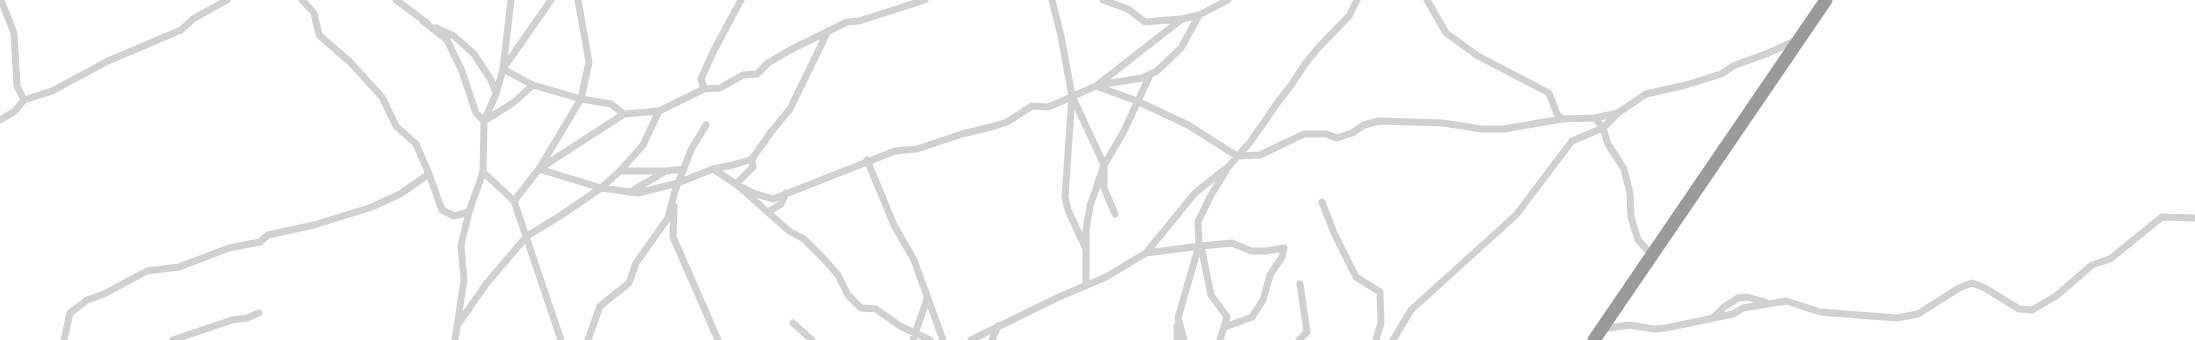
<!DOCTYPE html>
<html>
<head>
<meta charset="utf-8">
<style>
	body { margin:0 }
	canvas { display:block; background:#fff }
</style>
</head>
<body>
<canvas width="2195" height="340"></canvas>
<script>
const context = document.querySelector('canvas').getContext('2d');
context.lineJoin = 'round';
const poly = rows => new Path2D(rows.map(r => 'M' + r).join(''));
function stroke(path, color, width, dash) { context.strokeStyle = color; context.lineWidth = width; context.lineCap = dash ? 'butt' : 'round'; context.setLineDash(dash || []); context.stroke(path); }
const street = poly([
	[1,0,14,33,17,86,24,100],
	[302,0,314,13,319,35,350,62,382,97,396,126,416,144,429,174,442,210,454,216,469,212],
	[396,0,427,23],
	[551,0,503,69,533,85,581,99,611,104,624,114],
	[1052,0,1061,36,1072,96,1065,197,1068,210,1086,249],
	[1103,0,1128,9,1145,22,1180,19],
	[1427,0,1446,33,1478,56,1549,93,1557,114,1562,119],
	[423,21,447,40,462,71,476,113,484,121,513,103,533,85],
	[436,28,454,36,474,54,491,80,496,93],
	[1098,85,1142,78,1157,71,1181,48,1199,15],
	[1096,86,1137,101,1188,125,1237,156,1260,155,1304,134,1326,134,1337,138,1352,133,1364,125,1379,121,1443,123,1482,129,1504,129,1562,119,1595,118,1618,113],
	[704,89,701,79,714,50,741,0],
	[1073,98,1104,165,1104,188,1115,214],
	[0,120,15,111,24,100,52,91,108,61,181,30,193,19,227,0],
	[752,159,771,132,790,109,828,31],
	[867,160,894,225,914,260,943,340],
	[539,169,601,188,638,193,678,183,713,169,733,165,752,159,753,167,736,184,753,193,773,199,895,151,917,149,962,134,995,126,1007,122,1032,106,1048,107,1060,102,1096,86,1182,19,1199,15,1228,0],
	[539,169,624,114,659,111,704,89,720,88,743,75,757,74,768,63,790,50,847,22,859,21,925,0],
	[713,169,736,184,789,231,804,239,824,259,838,275,848,295,861,308,876,309,900,326,930,340],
	[620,171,666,171],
	[483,172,514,201],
	[630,192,666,171,684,169],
	[1322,202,1334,233,1356,277,1380,292,1381,323,1376,340],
	[674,206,673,237,718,340],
	[768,212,781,204,786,193],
	[1201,246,1232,243,1251,251,1266,251,1284,248,1282,257,1270,275,1263,300,1252,317,1225,327],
	[1146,253,1201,246,1211,295,1227,317,1220,340],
	[1652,255,1638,240,1631,217,1630,193,1624,169,1608,144,1603,128,1618,113,1646,94,1686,85,1721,74,1735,65,1766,54,1795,41],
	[1086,285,1086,230,1090,206,1104,165,1123,133,1150,75],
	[1713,318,1724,307,1738,298,1747,297,1765,302],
	[459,323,486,284,527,236,560,216,601,188,620,171,643,145,659,111],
	[793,323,812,340],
	[1602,329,1629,325,1654,329,1666,328,1733,314,1743,308,1786,301,1820,312,1897,318,1918,314,1959,288,1972,283,1985,288,2019,309,2032,310,2056,296,2092,265,2110,259,2162,217,2195,218],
	[64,340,70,313,87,300,104,294,147,271,179,267,229,248,260,242,268,235,314,225,372,207,400,194,429,174],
	[173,340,232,320,247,318,259,313],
	[455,340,464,280,461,245,469,212,483,172,484,121,496,94,503,69,511,0],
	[561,340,514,201,539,169,581,99,589,62,578,0],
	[588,340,600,306,629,283,636,263,668,218,675,191,691,150,706,125],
	[913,340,927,299],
	[971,340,1059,297,1106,277,1146,253,1195,193,1229,166,1251,141,1278,102,1292,84,1305,64,1318,48,1349,16,1357,0],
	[992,340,998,326],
	[1177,340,1177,326],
	[1184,340,1178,318,1199,245,1198,222,1211,195,1226,171],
	[1299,340,1307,332,1300,284],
	[1393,340,1411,310,1516,215,1572,141,1603,128,1595,118]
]);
const highway = poly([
	[1594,340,1826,0]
]);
stroke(street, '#d0d0d0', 7);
stroke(highway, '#9a9a9a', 13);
</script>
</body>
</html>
